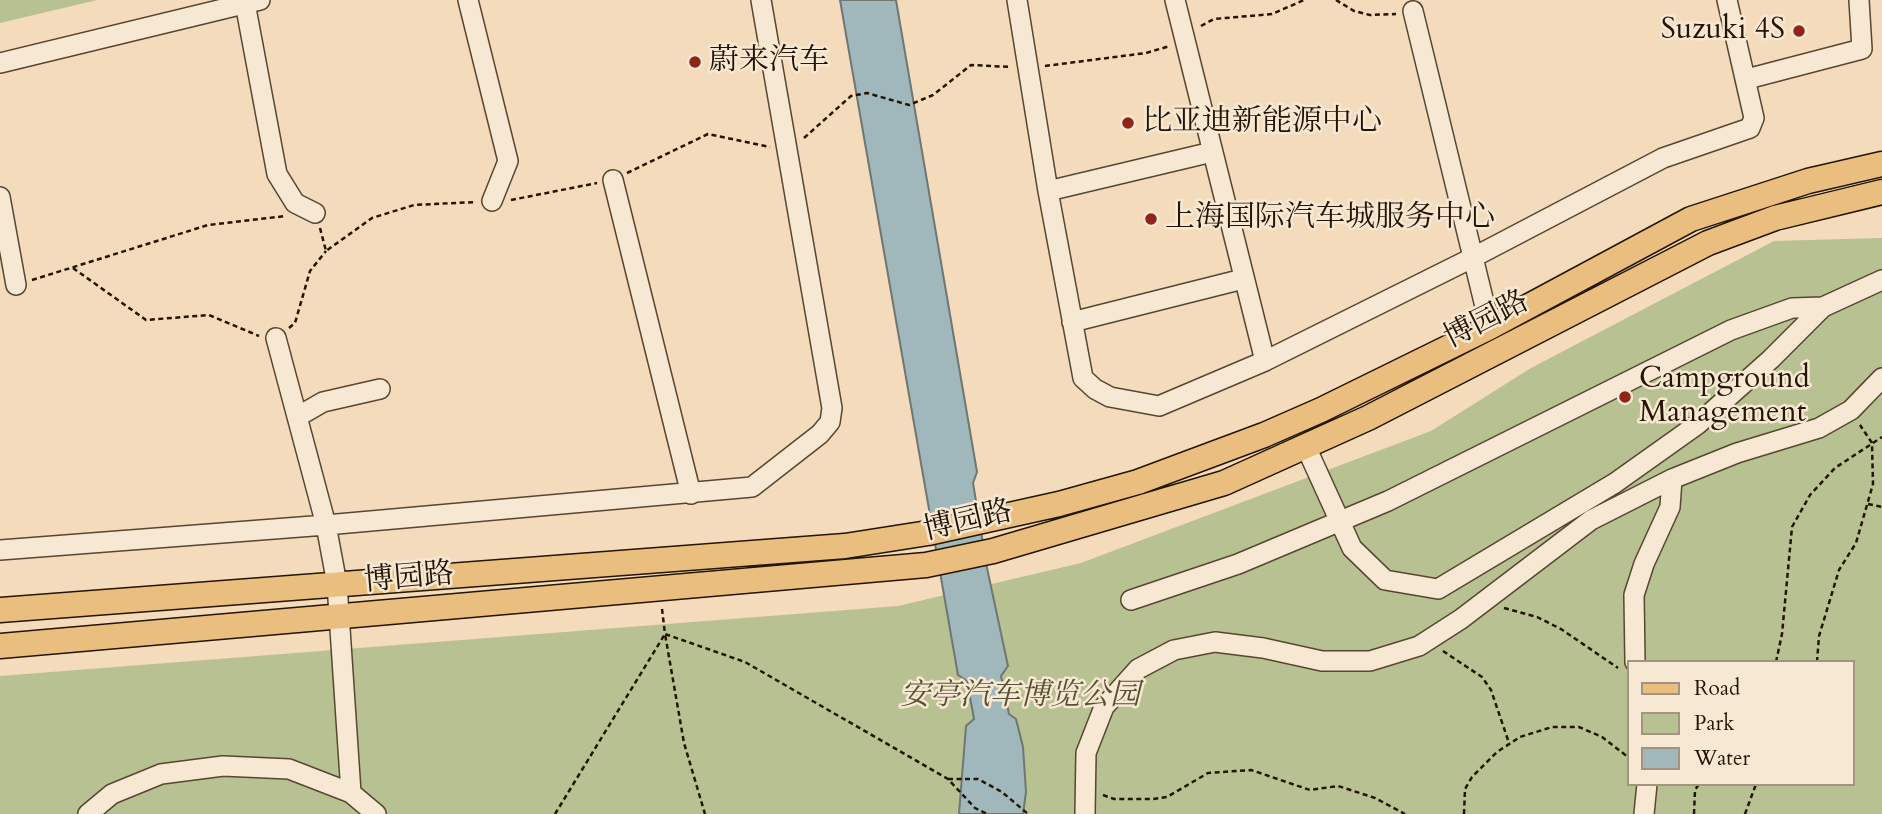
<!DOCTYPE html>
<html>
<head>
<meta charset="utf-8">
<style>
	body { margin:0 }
	#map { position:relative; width:1882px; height:814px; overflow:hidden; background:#f3dbbb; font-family:Cardo,serif }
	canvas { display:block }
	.legend { position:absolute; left:1627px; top:660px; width:228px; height:126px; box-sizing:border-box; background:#f7e8d3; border:2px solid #a2947f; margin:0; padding:9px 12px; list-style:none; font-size:21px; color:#231501 }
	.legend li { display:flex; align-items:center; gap:14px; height:35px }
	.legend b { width:35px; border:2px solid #a2947f }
</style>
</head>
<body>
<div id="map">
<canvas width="1882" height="814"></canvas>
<ul class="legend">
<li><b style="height:9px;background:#eabe7e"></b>Road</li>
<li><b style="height:19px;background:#b8c192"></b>Park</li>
<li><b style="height:19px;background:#a0b8bb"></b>Water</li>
</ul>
</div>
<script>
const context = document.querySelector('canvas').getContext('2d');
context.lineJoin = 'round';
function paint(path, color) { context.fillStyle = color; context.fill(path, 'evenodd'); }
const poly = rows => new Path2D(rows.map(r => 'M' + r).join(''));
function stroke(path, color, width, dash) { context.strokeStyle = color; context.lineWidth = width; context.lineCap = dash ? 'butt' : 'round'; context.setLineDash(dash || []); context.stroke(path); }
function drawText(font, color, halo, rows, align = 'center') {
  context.font = font + ' Cardo,"Noto Serif SC",serif'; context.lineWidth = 5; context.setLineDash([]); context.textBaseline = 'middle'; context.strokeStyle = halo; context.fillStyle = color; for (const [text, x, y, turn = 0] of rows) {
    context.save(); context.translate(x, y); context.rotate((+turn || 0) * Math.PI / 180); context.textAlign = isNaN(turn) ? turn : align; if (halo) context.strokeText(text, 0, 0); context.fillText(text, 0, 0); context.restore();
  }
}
const green = poly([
	[0,0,97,0,0,23],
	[1882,238,1882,814,0,814,0,676,898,606,1081,563,1431,431,1531,368,1774,241],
	[1628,662,1852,662,1852,784,1628,784]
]);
const water = poly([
	[840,0,896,0,977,472,973,483,987,568,1008,666,1001,676,1009,714,1016,719,1023,747,1026,792,1023,814,959,814,966,726,974,719,967,681,958,675,840,0]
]);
const path = poly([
	[1336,0,1354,11,1370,15,1396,14],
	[1201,26,1214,19,1272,14,1304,0],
	[1045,66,1146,53,1170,46],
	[804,138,851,96,867,93,909,105,933,95,971,65,1011,67],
	[627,173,708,134,770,147],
	[511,200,597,183],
	[320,228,326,251,372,218,414,205,476,202],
	[73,268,146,320,209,315,259,336],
	[32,280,208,225,286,216],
	[289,328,295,323,310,271,326,251],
	[1868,504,1882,507],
	[1504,608,1537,617,1561,629,1618,668],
	[662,609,665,634,745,662,948,779,975,808,987,814],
	[1443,651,1482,677,1491,690,1509,743],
	[1776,662,1782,634,1792,527,1810,495,1835,468,1882,437],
	[1817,662,1819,636,1839,570,1856,543,1873,484,1872,443,1860,425],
	[948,779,978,779,1002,792,1028,814],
	[1103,795,1114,799,1153,799,1167,797,1208,773,1251,770,1310,790,1338,786,1375,798,1405,814],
	[555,814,665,634,684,743,705,814],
	[1464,814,1465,789,1472,777,1497,752,1520,737,1552,727,1579,727,1602,737,1628,757],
	[1694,814,1695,790,1699,784],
	[1745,814,1756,784]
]);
const minor = poly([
	[468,0,508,161,492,201],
	[1017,0,1048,191,1083,378,1095,389,1110,397,1159,406,1265,361,1472,258,1663,158,1750,128,1754,118,1727,0],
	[1175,0,1265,361],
	[245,3,277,174,295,203,315,213],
	[1413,11,1490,327],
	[0,63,260,0],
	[1747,79,1862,49,1859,0],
	[613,180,691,494],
	[1048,191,1212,152],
	[0,197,16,285],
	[1072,322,1243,279],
	[276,338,326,525,337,584,351,793,376,814],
	[297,417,323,402,380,389],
	[1306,447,1352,548,1385,580,1438,589,1615,483,1698,424,1771,359,1823,307],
	[0,550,326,525,752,487,820,434,830,422,832,408,761,0],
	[1131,600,1238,564,1388,501,1731,330,1792,308,1823,307,1882,280],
	[1635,662,1634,595,1644,564,1670,507,1672,479],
	[88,814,112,794,161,774,223,766,289,769,351,793],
	[1085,814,1086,753,1104,707,1138,669,1174,650,1215,642,1263,648,1322,661,1370,661,1419,646,1461,619,1591,520,1672,479,1737,453,1819,428,1851,410,1882,378],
	[1644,814,1647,784]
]);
const major = poly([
	[0,610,845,546,928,533,1059,504,1138,482,1264,435,1321,410,1490,327,1691,219,1808,181,1882,164],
	[0,646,926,565,993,551,1224,483,1368,418,1708,243,1775,218,1882,192]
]);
const markers = [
	[1799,31,7,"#8f2418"],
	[695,62,7,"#8f2418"],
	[1128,123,7,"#8f2418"],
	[1151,219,7,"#8f2418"],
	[1625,397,7,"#8f2418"]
];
const poiNames = [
	["Suzuki 4S",1785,31,"right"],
	["蔚来汽车",709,62],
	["比亚迪新能源中心",1142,123],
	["上海国际汽车城服务中心",1165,219],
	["Campground",1639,380],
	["Management",1639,414]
];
const streetNames = [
	["博园路",1487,321,-27],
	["博园路",968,522,-13],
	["博园路",409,579,-5]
];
const parkNames = [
	["安亭汽车博览公园",1020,697]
];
paint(green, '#b8c192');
paint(water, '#a0b8bb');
stroke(water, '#6e7771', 2);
stroke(minor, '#574630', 22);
stroke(major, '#231501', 27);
stroke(path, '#231501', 2.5, [5, 3.5]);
stroke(minor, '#f7e8d3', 19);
stroke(major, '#eabe7e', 24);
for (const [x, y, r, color] of markers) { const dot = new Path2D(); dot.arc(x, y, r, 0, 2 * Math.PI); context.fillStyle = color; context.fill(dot); stroke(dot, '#f7e8d3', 2.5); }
drawText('30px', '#231501', '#f7e8d3', poiNames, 'left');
drawText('30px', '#231501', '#f7e8d3', streetNames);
drawText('italic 30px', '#575134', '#f7e8d3', parkNames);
</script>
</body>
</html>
